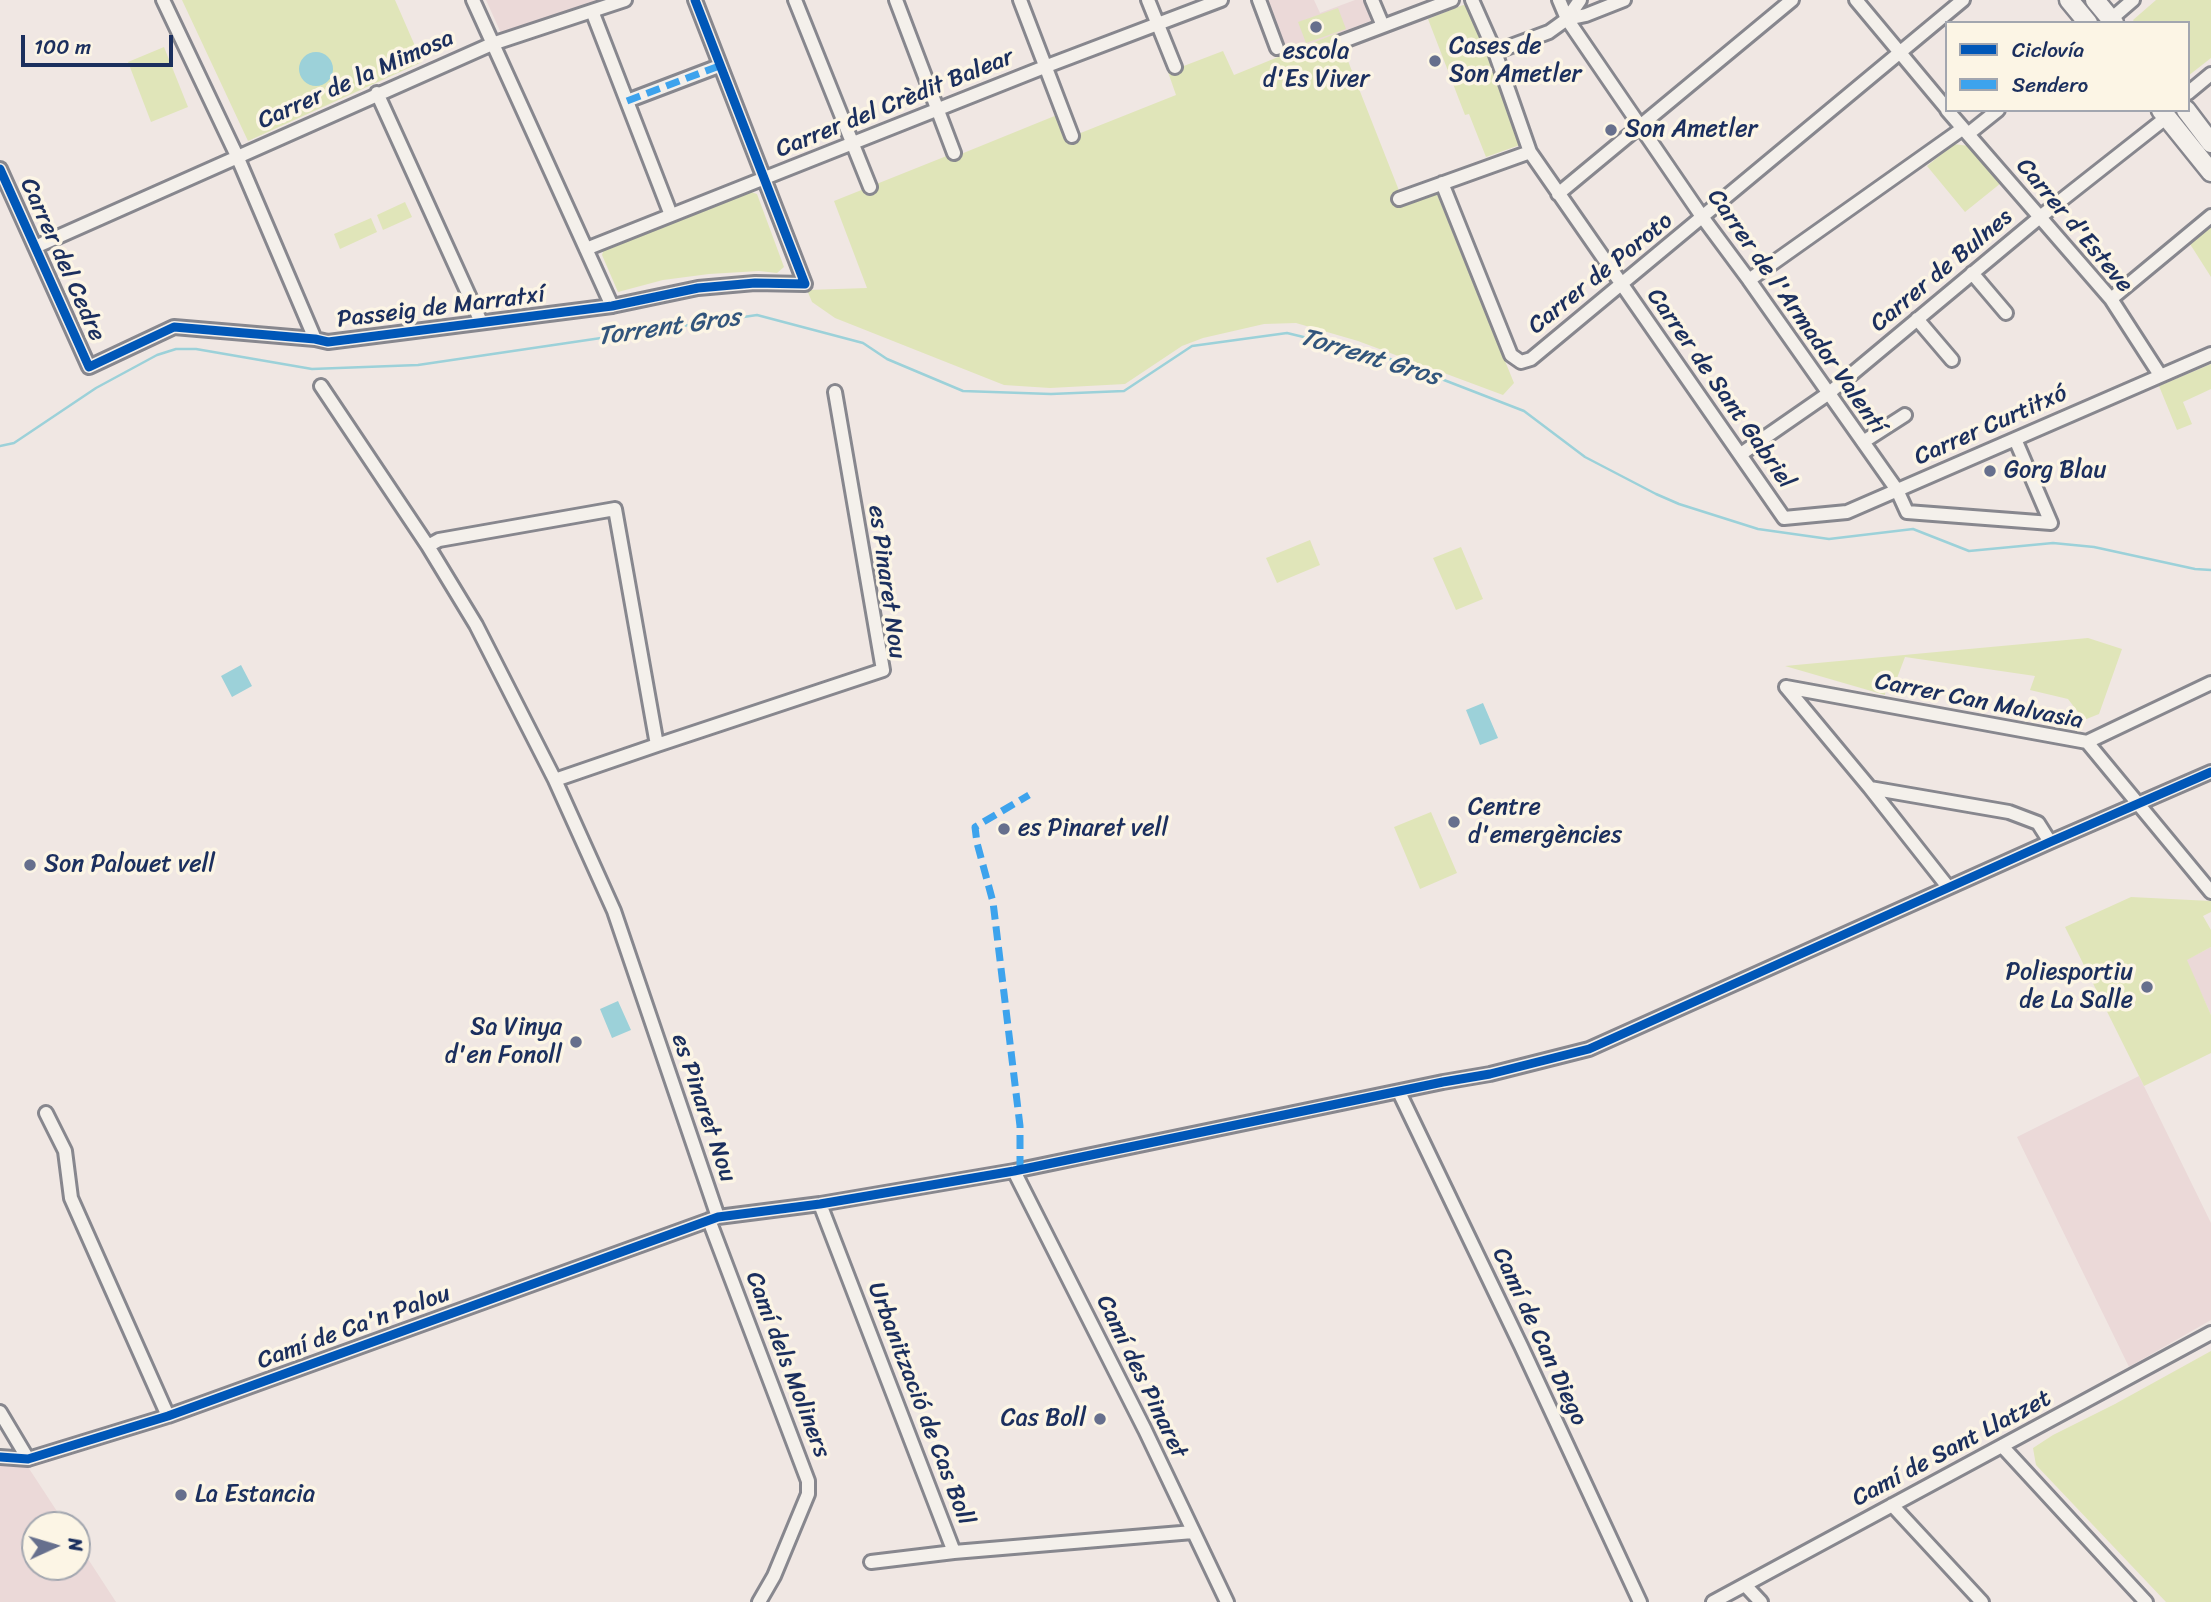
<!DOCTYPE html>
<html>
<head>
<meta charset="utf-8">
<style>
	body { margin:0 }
	#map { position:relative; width:2211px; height:1602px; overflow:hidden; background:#f0e7e3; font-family:Sriracha,sans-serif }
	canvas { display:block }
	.legend { position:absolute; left:1945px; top:21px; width:245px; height:91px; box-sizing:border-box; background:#fcf5e5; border:2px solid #a2a6af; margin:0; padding:9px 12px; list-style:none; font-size:21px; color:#1b2f5e }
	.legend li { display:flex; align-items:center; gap:14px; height:35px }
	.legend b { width:35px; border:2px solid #a2a6af }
	.north { position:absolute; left:21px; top:1511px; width:70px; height:70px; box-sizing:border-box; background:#fcf5e5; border:2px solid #a2a6af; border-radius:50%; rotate:86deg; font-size:19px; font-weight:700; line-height:28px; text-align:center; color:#1b2f5e }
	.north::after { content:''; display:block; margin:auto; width:24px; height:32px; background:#666f8d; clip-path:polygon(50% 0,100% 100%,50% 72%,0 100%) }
	.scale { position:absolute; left:21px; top:35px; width:152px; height:32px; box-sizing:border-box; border:4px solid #1b2f5e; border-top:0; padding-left:9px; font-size:21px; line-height:24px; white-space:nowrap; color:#1b2f5e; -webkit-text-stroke:5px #fcf5e5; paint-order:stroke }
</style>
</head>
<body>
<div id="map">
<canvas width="2211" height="1602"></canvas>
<ul class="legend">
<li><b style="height:9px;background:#0057b8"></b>Ciclovía</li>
<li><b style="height:9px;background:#3da3ed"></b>Sendero</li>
</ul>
<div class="north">N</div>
<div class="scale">100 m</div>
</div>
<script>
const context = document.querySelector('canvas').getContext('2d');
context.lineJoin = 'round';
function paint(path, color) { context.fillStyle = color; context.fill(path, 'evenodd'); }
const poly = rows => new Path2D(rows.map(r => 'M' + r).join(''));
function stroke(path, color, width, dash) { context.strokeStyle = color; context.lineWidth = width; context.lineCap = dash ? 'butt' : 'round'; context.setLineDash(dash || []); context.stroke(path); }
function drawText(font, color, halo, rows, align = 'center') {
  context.font = font + ' Sriracha,sans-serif'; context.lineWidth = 7; context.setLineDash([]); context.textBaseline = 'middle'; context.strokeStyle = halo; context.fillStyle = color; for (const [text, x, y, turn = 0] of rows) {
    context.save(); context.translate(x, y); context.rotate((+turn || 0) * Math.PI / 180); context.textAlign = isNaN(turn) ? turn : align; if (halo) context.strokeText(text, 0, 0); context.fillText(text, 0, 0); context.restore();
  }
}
const built = poly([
	[486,0,599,0,501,33],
	[1266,0,1314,0,1320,13,1355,0,1366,0,1373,20,1287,53],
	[2211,947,2211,1015,2186,960],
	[2139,1076,2211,1223,2211,1320,2129,1367,2017,1137],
	[0,1464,28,1467,66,1525,35,1525,35,1567,77,1567,77,1542,116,1602,0,1602]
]);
const green = poly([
	[182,0,395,0,422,62,248,141],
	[2156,0,2211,0,2211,58,2188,76,2188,23,2135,23,2133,20],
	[1463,5,1470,7,1520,145,1486,157,1469,114,1465,115,1428,19],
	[1338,8,1346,29,1306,43,1298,22],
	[1337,33,1398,188,1402,205,1437,194,1514,383,1503,395,1358,341,1296,323,1264,324,1203,338,1182,346,1125,384,1050,388,1004,385,835,318,812,302,807,290,867,288,834,201,954,153,961,154,1057,115,1073,136,1176,95,1168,72,1223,51,1234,75],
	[164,47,188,107,151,122,128,62],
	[1954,144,1969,146,2001,183,1965,212,1927,166],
	[751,192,757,194,784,267,777,273,759,271,709,274,663,280,618,292,602,255,604,249],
	[405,202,412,217,383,230,377,215],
	[371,218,377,232,340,249,334,234],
	[2211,227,2211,277,2190,244],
	[2211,364,2211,389,2183,402,2192,424,2177,430,2159,386],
	[1310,540,1320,565,1277,583,1266,558],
	[1461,547,1483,599,1456,610,1433,558],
	[2088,638,2122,649,2099,714,2084,720,2068,699,2030,690,2035,676,1905,657,1894,686,1886,684,1885,695,1785,666],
	[1431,812,1457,873,1420,889,1394,827],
	[2131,897,2211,901,2211,912,2203,916,2211,930,2211,947,2187,960,2211,1015,2211,1053,2144,1086,2065,927],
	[2211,1351,2211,1602,2166,1602,2036,1465,2033,1448,2053,1435,2115,1404]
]);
const water = poly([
	'299 69a17 17 0 1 1 34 0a17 17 0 1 1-34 0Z',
	[241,665,252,686,232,697,221,676],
	[1483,703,1498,738,1480,745,1466,710],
	[618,1001,631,1030,612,1038,600,1009]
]);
const stream = poly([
	[0,446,14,443,96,388,157,355,176,349,196,349,312,369,418,365,757,315,863,343,887,359,963,391,1051,394,1124,391,1192,346,1287,333,1382,356,1524,411,1585,457,1656,494,1679,504,1758,529,1829,539,1913,529,1969,551,2053,543,2094,547,2195,569,2211,570]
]);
const street = poly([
	[163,0,237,156,315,339],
	[473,0,612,306],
	[795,0,870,187],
	[896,0,954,153],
	[1020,0,1072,136],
	[1148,0,1175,67],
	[1259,0,1277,48],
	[1372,0,1383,26],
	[1472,0,1495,52,1530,152,1784,518,1847,512,2211,354],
	[1559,0,1567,19,1703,218,1749,280,1897,490,1907,512,2051,523,2015,439],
	[1856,0,1947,109],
	[592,11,671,215],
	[1567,19,1586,15,1624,0],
	[2111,19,2133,0],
	[1341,42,1452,0],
	[1495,52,1549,32,1567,19,1580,0],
	[377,93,481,322],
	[2188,93,2211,74],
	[627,101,719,66],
	[1947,110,2111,299,2160,375],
	[1968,134,1998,110],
	[0,169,89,367,174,327,315,339,328,342,612,306,698,288,755,283,805,284,695,0],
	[1442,183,1511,355,1521,362,1531,359,1963,0],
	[1558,194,1792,0],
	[1399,199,1530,152],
	[35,247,492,44,625,0],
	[586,249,1047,66,1221,0],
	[1972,273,2006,313],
	[1749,280,1962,129],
	[2111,299,2211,216],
	[1917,319,1952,360],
	[321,386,428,546,476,625,555,780,614,911,718,1217],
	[1863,442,1905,415],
	[1741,454,1829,393,2040,217,2167,117],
	[428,546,439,540,615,509,657,745,555,780],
	[1786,687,2087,742,2211,892],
	[1786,687,1870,788,1948,887],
	[2087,742,2211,683],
	[657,745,883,670,835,392],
	[1870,788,2009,812,2038,823,2050,842],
	[1399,1092,1521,1346,1640,1602],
	[46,1113,65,1151,71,1198,168,1416],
	[1014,1171,1145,1430,1227,1602],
	[820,1204,954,1552,1193,1532],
	[709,1220,808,1481,808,1494,774,1576,759,1602],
	[0,1412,28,1459],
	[2002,1446,2146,1602],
	[0,1457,28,1459,168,1416,718,1217,820,1204,1014,1171,1443,1082,1490,1074,1589,1049,2050,842,2211,772],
	[1892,1505,1982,1602],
	[871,1562,954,1552],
	[1745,1585,1761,1602],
	[1713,1602,2211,1333]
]);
const primary = poly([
	[2069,0,2088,23],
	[2095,0,2114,23],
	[2161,110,2211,172],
	[2186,110,2211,143]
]);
const quiet = poly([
	[627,101,719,66],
	[1020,1170,1020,1126,993,902,977,843,975,827,1029,795]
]);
const cycleway = poly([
	[0,169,89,367,174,327,315,339,328,342,612,306,698,288,755,283,805,284,695,0],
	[0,1457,28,1459,168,1416,718,1217,820,1204,1014,1171,1443,1082,1490,1074,1589,1049,2050,842,2211,772]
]);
const markers = [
	[1316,27,7,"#666f8d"],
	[1435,61,7,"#666f8d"],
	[1611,130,7,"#666f8d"],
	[1990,471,7,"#666f8d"],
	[1454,822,7,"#666f8d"],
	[1004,829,7,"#666f8d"],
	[30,865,7,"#666f8d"],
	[2147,987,7,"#666f8d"],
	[576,1042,7,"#666f8d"],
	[1100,1419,7,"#666f8d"],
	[181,1495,7,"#666f8d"]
];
const poiNames = [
	["Cases de",1449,47],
	["Son Ametler",1449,75],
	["escola",1316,52,"center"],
	["d'Es Viver",1316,80,"center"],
	["Son Ametler",1625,130],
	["Gorg Blau",2004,471],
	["Centre",1468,808],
	["d'emergències",1468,836],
	["es Pinaret vell",1018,829],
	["Son Palouet vell",44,865],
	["Poliesportiu",2133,973,"right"],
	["de La Salle",2133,1001,"right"],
	["Sa Vinya",562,1028,"right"],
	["d'en Fonoll",562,1056,"right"],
	["Cas Boll",1086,1419,"right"],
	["La Estancia",195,1495]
];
const streetNames = [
	["Carrer de la Mimosa",356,80,-24],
	["Carrer del Crèdit Balear",895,104,-22],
	["Carrer d'Esteve",2074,226,50],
	["Carrer del Cedre",62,260,66],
	["Carrer de Bulnes",1942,271,-40],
	["Carrer de Poroto",1601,274,-39],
	["Passeig de Marratxí",441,308,-7],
	["Carrer de l'Armador Valentí",1796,312,55],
	["Carrer de Sant Gabriel",1720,389,55],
	["Carrer Curtitxó",1991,426,-24],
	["es Pinaret Nou",886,582,82],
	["Carrer Can Malvasia",1979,702,11],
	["es Pinaret Nou",703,1108,71],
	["Camí de Ca'n Palou",354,1328,-20],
	["Camí de Can Diego",1539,1337,65],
	["Camí dels Moliners",787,1365,69],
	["Camí des Pinaret",1141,1377,64],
	["Urbanització de Cas Boll",920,1404,69],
	["Camí de Sant Llatzet",1952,1449,-28]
];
const waterNames = [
	["Torrent Gros",669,328,-8],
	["Torrent Gros",1370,358,17]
];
paint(built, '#ebd9d8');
paint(green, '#e0e5b9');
paint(water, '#9cd1d9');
stroke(stream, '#9cd1d9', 2.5);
stroke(street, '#87878e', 18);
stroke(primary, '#87878e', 23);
stroke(street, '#f4f0eb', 12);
stroke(primary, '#f4f0eb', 18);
stroke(quiet, '#3da3ed', 7, [14, 7]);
stroke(cycleway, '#0057b8', 9);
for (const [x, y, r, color] of markers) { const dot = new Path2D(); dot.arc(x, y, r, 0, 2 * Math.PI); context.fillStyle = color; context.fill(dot); stroke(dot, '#fcf5e5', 2.5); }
drawText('24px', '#1b2f5e', '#fcf5e5', poiNames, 'left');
drawText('24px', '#1b2f5e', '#fcf5e5', streetNames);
drawText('italic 26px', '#32557c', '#fcf5e5', waterNames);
</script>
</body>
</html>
